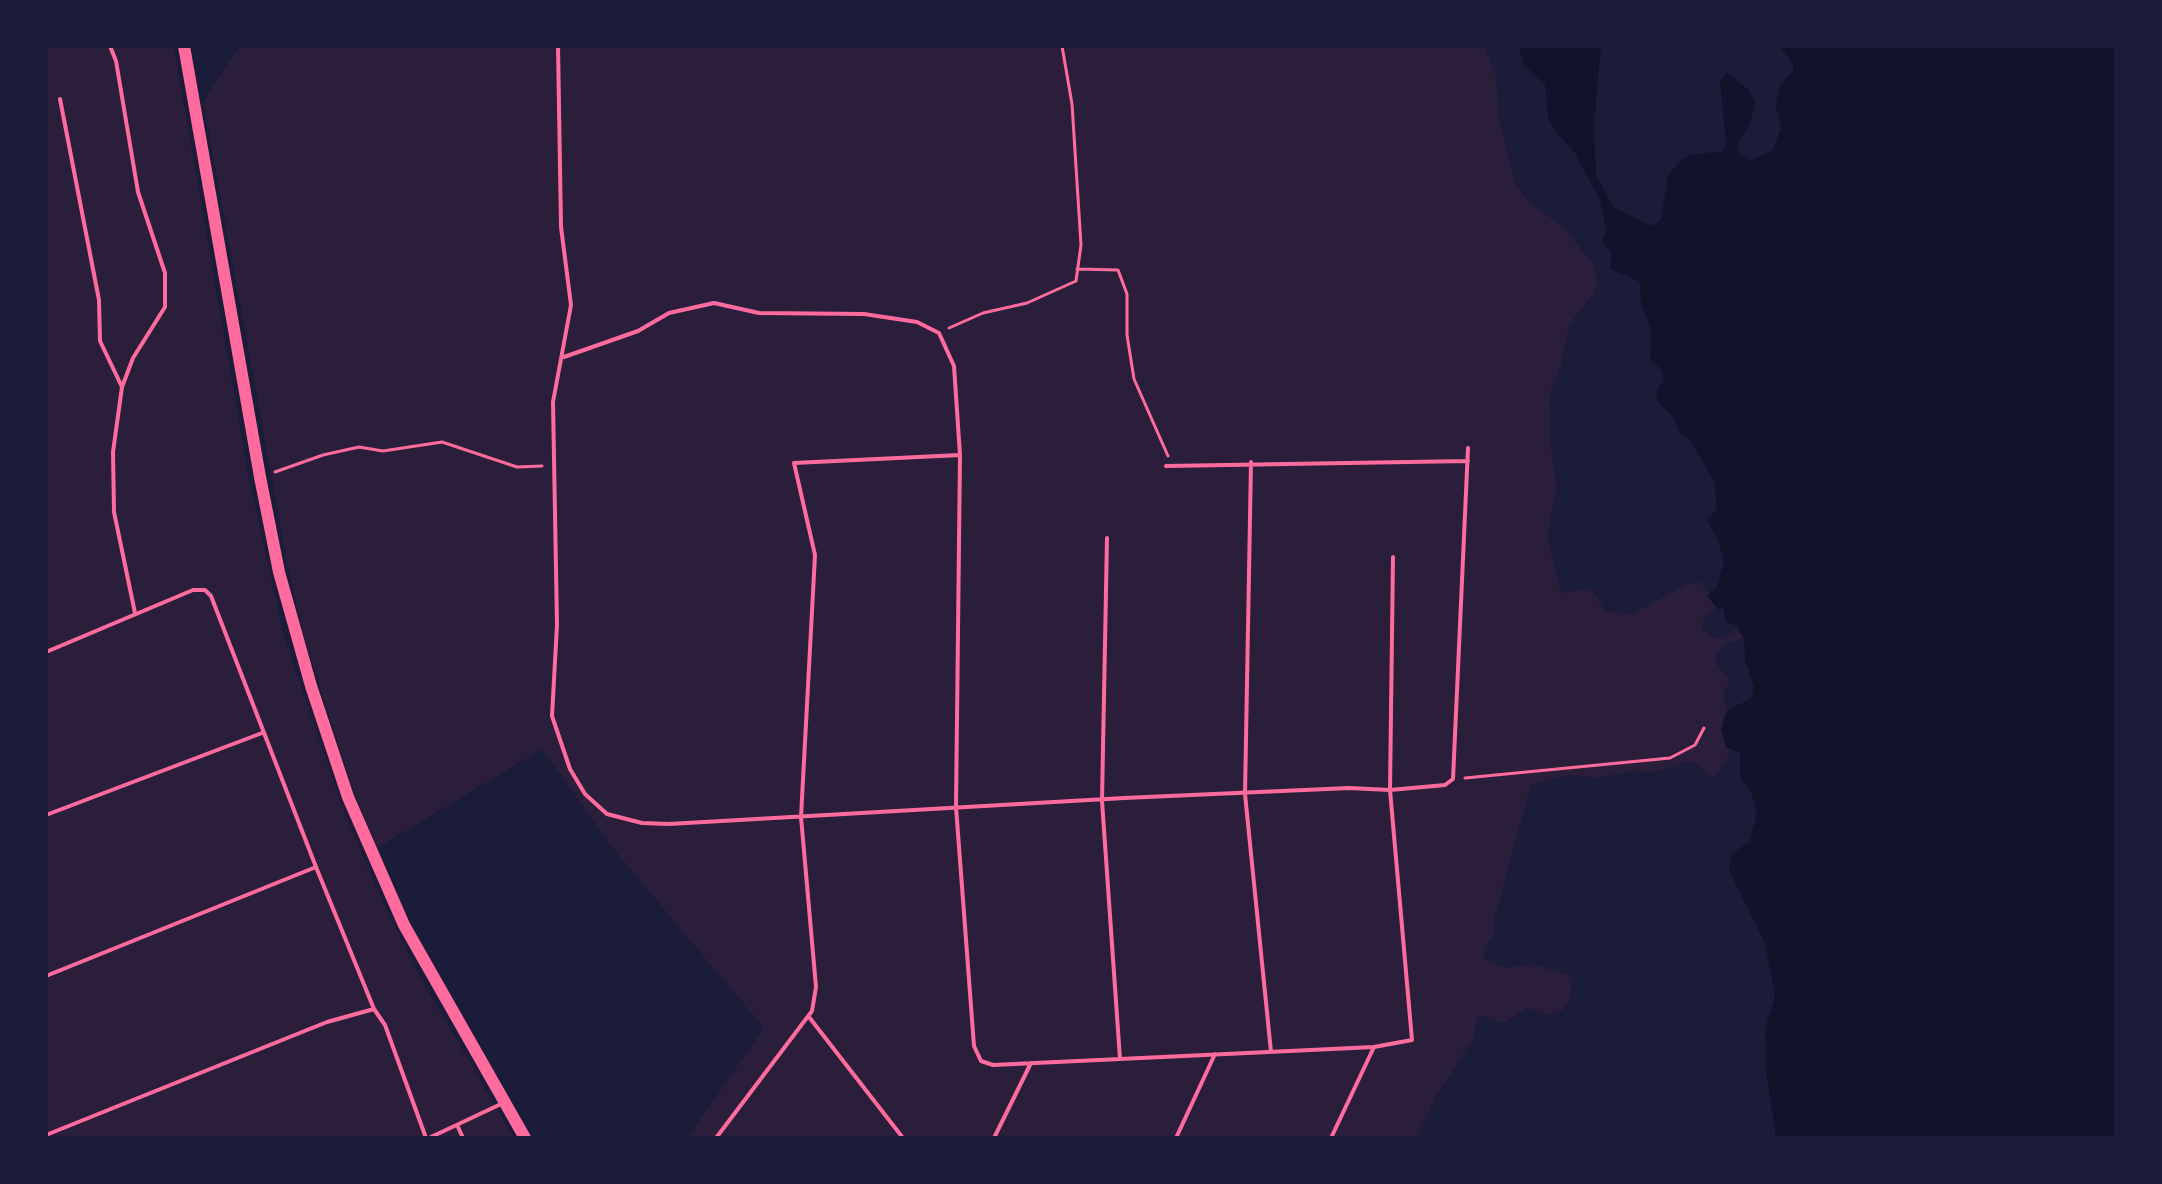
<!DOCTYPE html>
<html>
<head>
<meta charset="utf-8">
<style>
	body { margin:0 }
	#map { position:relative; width:2162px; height:1184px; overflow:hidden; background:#1b1b3a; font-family:"IBM Plex Serif",serif }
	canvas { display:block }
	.frame { position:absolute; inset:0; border:48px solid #1b1b3a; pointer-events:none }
</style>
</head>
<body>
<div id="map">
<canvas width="2162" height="1184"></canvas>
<div class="frame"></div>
</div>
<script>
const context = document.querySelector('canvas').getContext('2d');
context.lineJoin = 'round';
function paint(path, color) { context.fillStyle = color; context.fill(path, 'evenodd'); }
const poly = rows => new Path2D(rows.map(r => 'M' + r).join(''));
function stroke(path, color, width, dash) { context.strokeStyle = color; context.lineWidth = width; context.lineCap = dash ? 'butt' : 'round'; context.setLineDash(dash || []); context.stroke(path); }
const green = poly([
	[46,46,174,46,249,479,284,635,339,798,374,883,418,974,514,1138,46,1138],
	[240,46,1485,46,1496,76,1499,120,1516,184,1531,205,1563,226,1593,264,1598,282,1593,294,1569,325,1561,365,1549,396,1550,441,1557,487,1547,536,1561,593,1591,588,1605,611,1631,614,1686,585,1701,582,1717,608,1704,616,1703,631,1717,639,1738,630,1744,638,1723,645,1715,656,1718,667,1730,679,1723,696,1728,709,1723,719,1726,747,1730,749,1727,758,1716,777,1707,775,1695,762,1688,761,1653,773,1632,771,1599,778,1569,775,1531,785,1495,916,1495,932,1484,950,1484,959,1506,968,1531,964,1567,974,1572,979,1570,999,1563,1010,1550,1015,1527,1008,1504,1023,1478,1015,1473,1039,1436,1097,1417,1138,687,1138,764,1028,615,851,542,749,377,848,355,794,302,631,288,568,203,101]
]);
const water = poly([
	[1519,46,1601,46,1594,124,1596,175,1613,207,1651,226,1661,220,1668,175,1680,161,1690,155,1723,151,1726,144,1720,82,1727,73,1749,90,1756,102,1748,128,1738,142,1739,153,1750,161,1773,150,1781,128,1776,106,1780,85,1793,71,1793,64,1780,46,2116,46,2116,1138,1776,1138,1766,1070,1765,1029,1775,997,1772,977,1764,941,1729,870,1732,854,1749,842,1757,815,1751,792,1740,778,1740,752,1726,747,1721,730,1728,709,1745,702,1752,696,1754,687,1745,660,1744,638,1736,626,1725,621,1724,609,1717,608,1707,596,1717,587,1724,562,1718,540,1707,520,1717,509,1715,483,1689,438,1680,434,1674,418,1658,401,1656,391,1664,380,1660,368,1650,359,1651,330,1641,302,1640,282,1611,269,1611,253,1602,241,1606,230,1601,202,1575,153,1556,132,1548,118,1545,84,1523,64]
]);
const path = poly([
	[1077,269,1118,270,1127,294,1127,335,1134,379,1168,456],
	[949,328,983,313,1027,303,1076,281,1081,245,1072,104,1062,46],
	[275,472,323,455,359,447,383,451,442,442,517,467,542,466],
	[1465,778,1670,758,1695,745,1704,728]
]);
const service = poly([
	[110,46,116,61,138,192,165,273,165,307,133,358,122,387,113,452,114,512,135,613],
	[558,46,561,227,571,305,553,402,557,625,552,716,570,769,585,794,607,814,642,823,669,824,1124,798,1349,788,1390,790,1445,785,1453,779,1468,448],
	[60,99,99,300,100,341,122,387],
	[564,357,638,331,669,313,714,303,759,313,864,314,917,322,939,333,954,366,960,455,794,463,815,555,801,817,816,987,812,1011,716,1138],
	[960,455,956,807,974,1046,981,1061,993,1065,1374,1047,1412,1040,1390,790,1393,557],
	[1251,462,1245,794,1271,1052],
	[1166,466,1468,461],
	[1107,538,1102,801,1120,1059],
	[46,652,193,590,205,590,211,596,316,867,374,1009,385,1025,426,1138],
	[46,815,262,733],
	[46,976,316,867],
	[809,1017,903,1138],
	[458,1127,463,1138],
	[46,1135,327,1022,374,1009],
	[429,1138,501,1104],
	[994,1138,1031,1063],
	[1176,1138,1215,1054],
	[1331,1138,1374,1047]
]);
const trunk = poly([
	[184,46,260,477,279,572,311,686,348,797,404,925,525,1138]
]);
paint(green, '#2a1e3b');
paint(water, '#12122b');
stroke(path, '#ff6b9d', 3);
stroke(service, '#ff6b9d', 4);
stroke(trunk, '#ff6b9d', 12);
</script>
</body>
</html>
